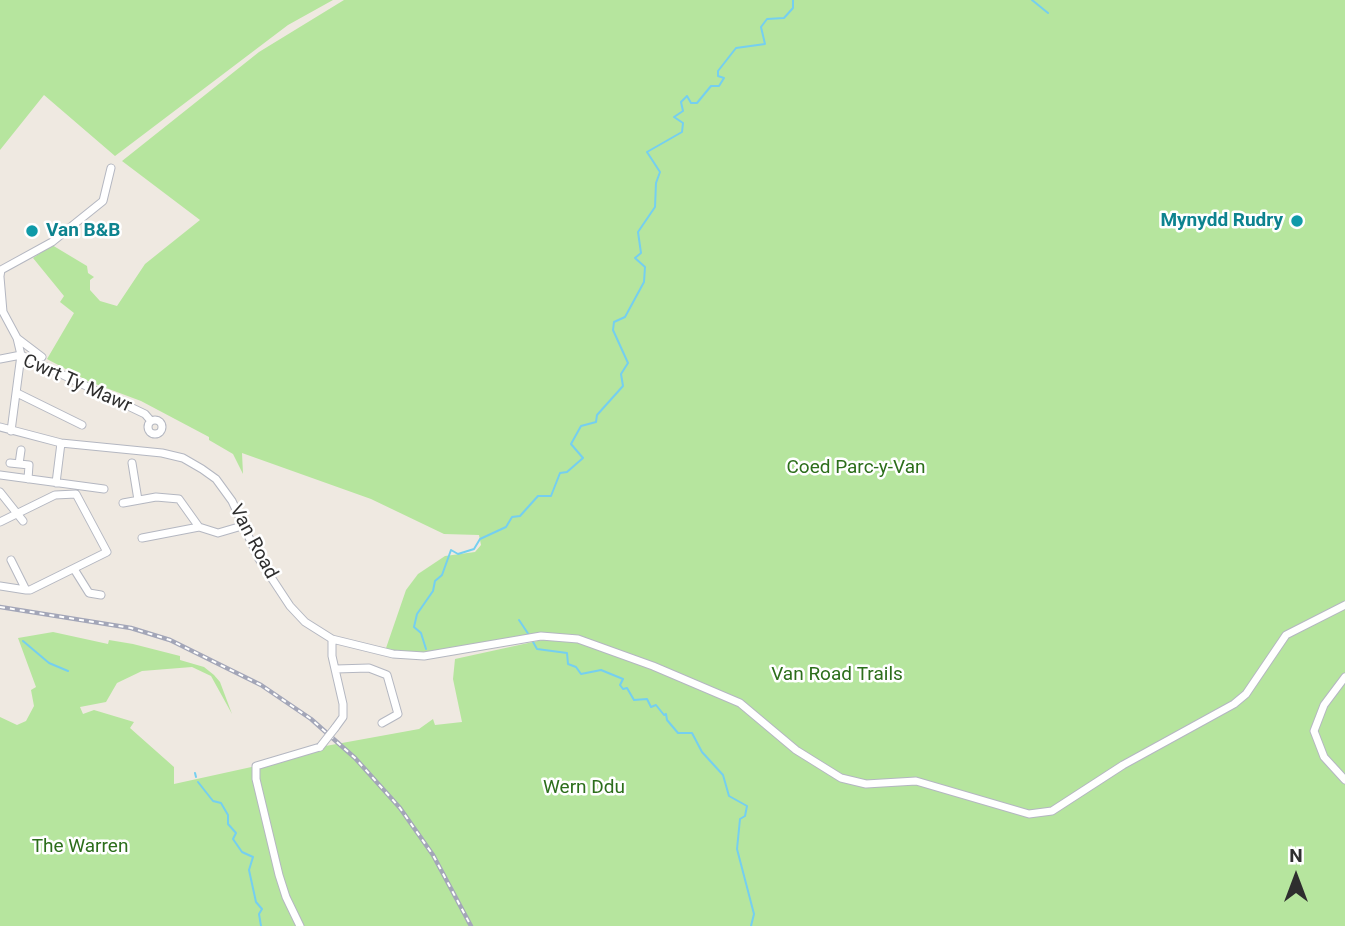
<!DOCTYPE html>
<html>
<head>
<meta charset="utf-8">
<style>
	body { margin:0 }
	#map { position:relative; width:1345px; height:926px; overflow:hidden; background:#efe9e1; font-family:Roboto,sans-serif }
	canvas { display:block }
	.north { position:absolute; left:1261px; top:842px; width:70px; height:70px; -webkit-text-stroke:5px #fff; paint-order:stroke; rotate:0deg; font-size:19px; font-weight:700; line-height:28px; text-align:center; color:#2e2e2e }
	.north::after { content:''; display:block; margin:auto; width:24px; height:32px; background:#2e2e2e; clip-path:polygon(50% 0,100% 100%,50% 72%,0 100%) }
</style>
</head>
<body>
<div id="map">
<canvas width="1345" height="926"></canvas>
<div class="north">N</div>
</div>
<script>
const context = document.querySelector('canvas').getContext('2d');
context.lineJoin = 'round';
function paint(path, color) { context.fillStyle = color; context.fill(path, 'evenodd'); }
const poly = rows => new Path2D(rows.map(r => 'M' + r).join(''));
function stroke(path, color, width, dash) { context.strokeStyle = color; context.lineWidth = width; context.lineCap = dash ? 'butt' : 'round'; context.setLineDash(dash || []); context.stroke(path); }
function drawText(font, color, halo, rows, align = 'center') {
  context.font = font + ' Roboto,sans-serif'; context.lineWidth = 5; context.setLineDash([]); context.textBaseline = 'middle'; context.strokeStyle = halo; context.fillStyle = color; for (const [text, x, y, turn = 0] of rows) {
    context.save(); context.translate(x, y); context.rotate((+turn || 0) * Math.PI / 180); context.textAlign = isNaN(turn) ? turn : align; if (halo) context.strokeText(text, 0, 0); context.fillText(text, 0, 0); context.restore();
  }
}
const green = poly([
	[0,0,333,0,288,25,115,156,44,95,0,150],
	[344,0,1345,0,1345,926,0,926,0,717,17,725,26,721,34,706,31,690,36,687,18,638,53,632,108,644,109,640,133,644,180,656,180,660,204,667,214,675,220,682,232,714,211,676,192,667,142,671,117,683,106,702,80,707,83,714,94,710,134,722,130,728,174,767,174,784,256,766,320,747,419,729,433,719,435,725,462,722,453,679,455,659,542,640,573,639,553,636,437,655,385,651,406,590,418,574,445,556,475,552,481,545,479,535,444,534,371,499,242,453,243,474,233,454,209,440,209,437,141,401,90,382,47,359,74,313,60,302,64,296,33,258,52,245,87,266,88,273,94,277,90,280,90,290,100,301,117,306,145,264,200,220,122,161,259,52]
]);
const stream = poly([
	[1032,0,1048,13],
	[519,620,529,635],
	[532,640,537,649,567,653,568,664,576,667,581,674,601,670,623,679,620,685,623,689,627,688,634,700,647,699,651,707,656,705,664,715,666,714,667,720,678,733,692,733,702,752,723,775,729,796,747,806,745,816,740,819,737,849,754,914,751,926],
	[23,641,49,663,68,671],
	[426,649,421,633,414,627,417,614,433,591,435,581,442,575,451,550,458,554,474,549,480,539,506,527,512,517,520,516,538,496,551,496,560,473,567,472,583,458,571,444,581,426,596,422,597,415,623,386,621,374,628,363,613,330,614,322,625,317,644,282,645,267,635,258,641,253,638,232,655,207,656,183,660,172,647,152,682,132,683,123,674,117,683,111,681,102,687,96,691,103,697,103,711,86,719,86,724,78,718,76,718,71,736,48,765,44,761,27,767,19,784,18,793,8,793,0],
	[195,773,196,777],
	[198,782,213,801,221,803,228,815,228,824,236,833,233,839,242,852,253,857,249,870,256,902,262,909,259,914,261,926]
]);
const minor = poly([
	[0,276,1,270,52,242,103,201,111,168],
	[0,277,3,312,17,338,42,357],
	[0,359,21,355,145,414,151,421],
	[17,393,82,425],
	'148 427a7 7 0 1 1 14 0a7 7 0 1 1-14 0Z',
	[0,427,61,443,162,453,183,458,202,469,216,479,232,501,259,559,290,606,305,622,332,639,393,654,424,656,541,636,578,639,653,666,740,703,796,750,841,778,866,784,916,781,1029,814,1052,811,1123,765,1234,704,1246,694,1286,635,1345,605],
	[11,431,21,355,17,338],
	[10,463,29,465,28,479],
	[132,463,138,500],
	[19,464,21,450],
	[0,475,104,489],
	[56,483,61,443],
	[0,492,23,521],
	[123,503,156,497,179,499,199,527,218,533,242,526],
	[0,522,55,495,76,494,107,552,30,590,26,590,11,560],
	[142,538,199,527],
	[74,569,89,593,101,595],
	[0,586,26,590],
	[332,639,332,656,343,704,343,717,335,728],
	[336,669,369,668,387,675,398,714,382,723],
	[1345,677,1324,705,1314,731,1324,757,1345,780],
	[300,926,286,897,279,875,256,779,256,766,320,747]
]);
const rail = poly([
	[0,607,131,628,170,640,261,685,311,719,355,758,400,808,433,855,471,926]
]);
const minorBridge = poly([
	[320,747,335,728]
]);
const markers = [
	[1297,221,7,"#0f9aa8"],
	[32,231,7,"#0f9aa8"]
];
const cultureNames = [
	["Mynydd Rudry",1283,221],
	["Van B&B",46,231,"left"]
];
const streetNames = [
	["Cwrt Ty Mawr",77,384,24],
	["Van Road",253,542,62]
];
const parkNames = [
	["Coed Parc-y-Van",856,468],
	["Van Road Trails",837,675],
	["Wern Ddu",584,788],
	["The Warren",80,847]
];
paint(green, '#b6e59e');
stroke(stream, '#75cff0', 2);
stroke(minor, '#b4b7c1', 9);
stroke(minor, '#fff', 7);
stroke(rail, '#a3a6b8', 4.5);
stroke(rail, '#fff', 2, [5]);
stroke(minorBridge, '#b4b7c1', 9, []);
stroke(minorBridge, '#fff', 7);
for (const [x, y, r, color] of markers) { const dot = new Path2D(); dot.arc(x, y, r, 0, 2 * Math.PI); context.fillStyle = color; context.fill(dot); stroke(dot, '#fff', 2.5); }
drawText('bold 19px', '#0d838f', '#fff', cultureNames, 'right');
drawText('19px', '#2e2e2e', '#fff', streetNames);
drawText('19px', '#2c6e1b', '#fff', parkNames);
</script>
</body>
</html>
